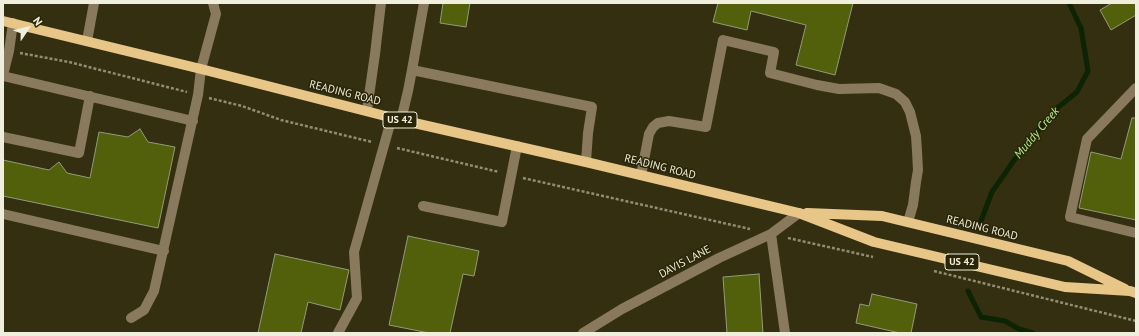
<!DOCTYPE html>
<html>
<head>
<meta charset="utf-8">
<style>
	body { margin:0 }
	#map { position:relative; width:1139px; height:336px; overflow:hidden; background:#342f11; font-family:"PT Sans",sans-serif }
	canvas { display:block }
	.frame { position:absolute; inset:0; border:4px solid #f0eedc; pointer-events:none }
	.north { position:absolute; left:8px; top:8px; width:40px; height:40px; -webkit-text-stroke:3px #2a2507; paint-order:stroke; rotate:55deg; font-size:11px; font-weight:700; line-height:16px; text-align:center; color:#f0eedc }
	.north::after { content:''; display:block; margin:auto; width:14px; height:18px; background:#f0eedc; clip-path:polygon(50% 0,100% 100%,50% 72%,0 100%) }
</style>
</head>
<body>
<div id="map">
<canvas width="1139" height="336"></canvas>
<div class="frame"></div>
<div class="north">N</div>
</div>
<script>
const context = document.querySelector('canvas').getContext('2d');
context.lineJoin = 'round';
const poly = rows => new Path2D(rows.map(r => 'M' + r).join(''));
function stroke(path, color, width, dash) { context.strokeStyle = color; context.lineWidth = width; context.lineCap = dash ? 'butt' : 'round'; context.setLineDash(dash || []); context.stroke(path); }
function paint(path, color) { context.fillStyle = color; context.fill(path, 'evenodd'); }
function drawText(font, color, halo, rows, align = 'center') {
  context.font = font + ' "PT Sans",sans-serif'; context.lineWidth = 3; context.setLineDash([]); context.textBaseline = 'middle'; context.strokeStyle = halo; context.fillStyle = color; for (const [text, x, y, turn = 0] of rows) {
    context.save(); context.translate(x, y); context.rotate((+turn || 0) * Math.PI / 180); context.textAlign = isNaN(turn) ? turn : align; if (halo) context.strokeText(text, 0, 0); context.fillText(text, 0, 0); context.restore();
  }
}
const stream = poly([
	[981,221,992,192,1015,159,1056,109,1077,92,1088,71,1081,28,1069,3],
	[968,291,981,317,1005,321,1019,329,1033,333]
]);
const building = poly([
	[443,3,470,3,466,27,440,23,443,3],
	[718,3,853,3,835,75,796,65,806,25,751,11,747,30,713,22,718,3],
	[1112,3,1136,3,1136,15,1111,30,1100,10,1112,3],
	[1132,118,1136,118,1136,220,1079,208,1091,152,1121,159,1132,118],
	[140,129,148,142,175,147,158,228,3,196,3,160,49,170,59,162,67,173,90,178,99,132,128,137,140,129],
	[408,236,479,251,474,276,463,274,450,333,429,333,389,325,408,236],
	[275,254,349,270,340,310,308,302,301,333,258,333,275,254],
	[759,274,763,333,727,333,723,277,759,274],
	[872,294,917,304,911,333,900,333,856,323,860,304,869,306,872,294]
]);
const path = poly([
	[20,53,69,62,187,92],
	[209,98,242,106,281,120,372,142],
	[397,148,499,172],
	[523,178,750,229],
	[788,238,873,257],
	[934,271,1136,321]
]);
const minor = poly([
	[87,41,94,3],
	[412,70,424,3],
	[3,75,9,51,13,23],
	[3,76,193,121],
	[1136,88,1087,139,1070,217,1136,233],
	[367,110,375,54,381,3],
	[401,120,408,91,412,70,592,107,588,133,586,162],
	[3,137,79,153,90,96],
	[641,175,649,134,653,127,658,123,669,121,706,127,723,40,774,52,770,73,817,85,839,89,879,88,896,94,905,102,910,112,916,136,917,151,918,170,916,182,913,205,908,222],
	[423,206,502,222,517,146],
	[3,214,164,251],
	[771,234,785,333],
	[131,318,144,310,154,291,198,95,201,69,216,14,213,3],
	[338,333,357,298,354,252,392,117],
	[583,333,622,309,719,258,771,234,799,213]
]);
const major = poly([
	[3,21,201,69,401,120,586,162,799,213,874,242,1065,287,1130,291,1136,293],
	[807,213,882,216,1068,261,1125,289]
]);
const shields = [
	[400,120,34],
	[962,262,34]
];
const shieldNames = [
	["US 42",400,120],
	["US 42",962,262]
];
const streetNames = [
	["READING ROAD",345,93,14],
	["READING ROAD",660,167,14],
	["READING ROAD",982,228,14],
	["DAVIS LANE",685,262,-28]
];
const waterNames = [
	["Muddy Creek",1037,133,-50]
];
stroke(stream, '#0c2304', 5);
paint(building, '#52600c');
stroke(building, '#929b7b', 1);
stroke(path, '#918d75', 2.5, [3, 2]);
stroke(minor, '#8a7a5d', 10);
stroke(major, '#e7c688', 10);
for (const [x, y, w] of shields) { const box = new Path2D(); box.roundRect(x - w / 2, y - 8, w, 16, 3); context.fillStyle = '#2a2507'; context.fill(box); stroke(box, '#f0eedc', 1); }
drawText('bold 10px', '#f0eedc', null, shieldNames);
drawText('11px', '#f0eedc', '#2a2507', streetNames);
drawText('italic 12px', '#adee97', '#2a2507', waterNames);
</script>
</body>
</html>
